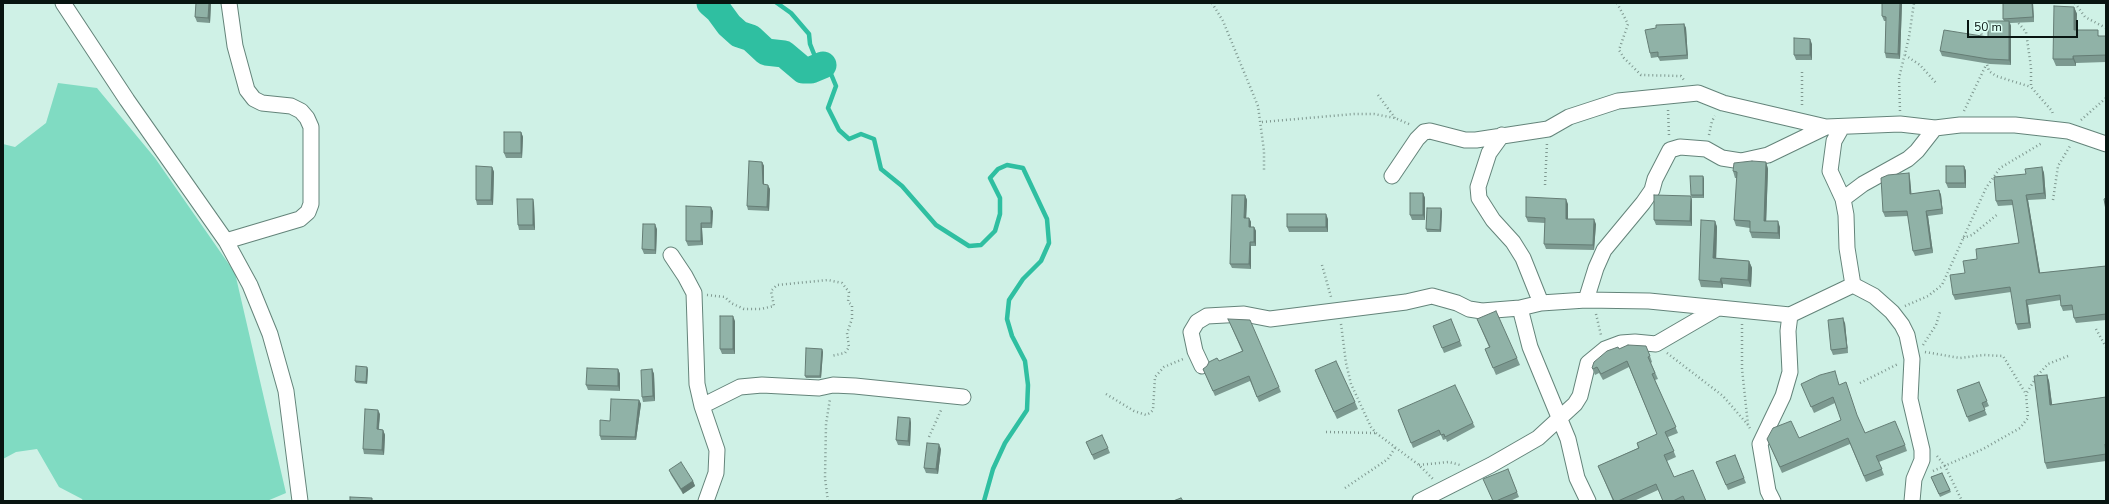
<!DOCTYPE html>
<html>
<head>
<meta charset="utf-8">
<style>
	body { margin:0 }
	#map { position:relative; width:2109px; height:504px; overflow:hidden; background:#cff1e6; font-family:"Nunito Sans",sans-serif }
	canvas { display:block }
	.frame { position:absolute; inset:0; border:4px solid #081511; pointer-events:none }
	.scale { position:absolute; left:1967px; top:20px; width:111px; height:18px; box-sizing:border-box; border:2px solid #081511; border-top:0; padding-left:5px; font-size:12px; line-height:14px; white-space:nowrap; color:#081511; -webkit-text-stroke:3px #dcfff4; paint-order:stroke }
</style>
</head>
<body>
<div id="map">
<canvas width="2109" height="504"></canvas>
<div class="frame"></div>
<div class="scale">50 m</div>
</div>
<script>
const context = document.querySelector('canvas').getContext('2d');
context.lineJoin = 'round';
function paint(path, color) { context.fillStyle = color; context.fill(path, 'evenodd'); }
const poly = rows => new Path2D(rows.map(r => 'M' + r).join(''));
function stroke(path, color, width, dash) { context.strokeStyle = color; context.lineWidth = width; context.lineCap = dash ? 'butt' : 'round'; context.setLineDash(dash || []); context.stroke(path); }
const green = poly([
	[58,83,97,88,155,158,235,273,286,493,267,501,83,501,82,499,59,487,37,449,16,452,3,459,3,144,15,147,46,123]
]);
const stream = poly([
	[777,3,791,13,809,34,810,44,814,54,831,74,836,86,828,108,839,130,849,139,861,134,874,139,881,169,902,186,936,225,969,246,981,245,995,231,1000,214,1000,198,990,178,998,169,1007,165,1023,168,1047,219,1049,243,1041,261,1023,279,1009,300,1007,319,1012,336,1025,361,1028,385,1027,410,1005,443,993,469,984,501]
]);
const river = poly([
	[710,3,718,10,729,25,739,34,751,38,766,52,784,54,803,70,811,70,823,65]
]);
const path = poly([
	[1212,3,1223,21,1258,106,1264,151,1264,172],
	[1617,3,1628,24,1619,50,1624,58,1641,75,1681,76,1684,80],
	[2075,3,2085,17,2106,28],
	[2016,20,2026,32,2031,67,2031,87,2052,111,2053,115],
	[1979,26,1983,39],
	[1905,55,1920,65,1937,84],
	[1986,61,1989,71,1996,76,2031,87],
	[1802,72,1802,107],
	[1378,95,1395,118],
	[1668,110,1669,135],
	[1900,111,1899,78,1909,37,1914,3],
	[1964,111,1986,65],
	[2081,120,2106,98],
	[1262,122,1354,114,1374,114,1395,118,1411,125],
	[1709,135,1712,121,1715,116],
	[1545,185,1547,143],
	[2053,200,2058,166,2070,146],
	[1963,238,1972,235,1998,214],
	[1322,265,1331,297],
	[707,295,725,297,731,303,744,309,761,309,774,306,771,291,777,285,828,280,842,283,849,292,848,302,852,305,852,319,847,333,849,347,845,353,831,356],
	[1905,306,1928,296,1942,285,1986,188,2000,168,2042,143],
	[1596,314,1601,335],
	[1341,324,1346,363,1351,384,1371,427,1376,433,1419,465,1433,479],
	[1742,324,1742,369,1748,425,1751,430],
	[2096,329,2106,347],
	[1923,345,1936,325,1940,312],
	[1925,352,1960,358,1984,355,2003,356,2026,394],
	[1667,353,1723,396,1748,425],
	[1860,383,1898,364],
	[1106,394,1134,411,1146,415,1150,413,1153,410,1155,377,1164,367,1183,359],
	[1326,432,1376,433],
	[929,437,942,408],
	[1937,456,1945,466,1962,501],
	[1419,465,1449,462,1460,465],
	[1933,471,1983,449,2020,428,2028,418,2026,394,2037,376,2048,364,2068,356],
	[1345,488,1388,459,1395,448],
	[828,501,825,478,826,424,830,399]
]);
const minor = poly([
	[63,3,127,100,226,241,250,285,270,334,286,391,300,501],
	[1826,127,1768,155,1741,161,1722,158,1706,149,1680,147,1670,150,1655,179,1652,190,1643,203,1604,250,1596,268,1586,300,1649,301,1790,315,1853,285],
	[1842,127,1834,141,1830,171,1843,199,1846,215,1847,248,1853,285],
	[1502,135,1489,153,1478,187,1479,198,1493,220,1513,242,1523,258,1541,303],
	[1392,176,1417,139,1424,132,1430,131,1465,140,1476,140,1548,129,1569,117,1618,101,1698,93,1723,103,1826,127,1900,124,1935,128,1960,125,2015,125,2068,131,2106,144],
	[1843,199,1863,184,1908,159,1917,151,1935,128],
	[226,241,300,219,308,212,311,204,311,127,307,118,301,111,291,106,262,103,254,99,247,90,235,46,229,3],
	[671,255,685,276,694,293,697,384,702,406,717,450,716,473,706,501],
	[1853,285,1874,296,1892,312,1902,325,1907,335,1912,359,1910,399,1922,450,1922,460,1914,479,1912,501],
	[1586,300,1541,303,1520,308,1530,347,1568,439,1577,478,1588,501],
	[1202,366,1195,351,1191,332,1197,322,1207,316,1244,314,1270,319,1406,302,1432,296,1457,303,1469,309,1482,311,1520,308],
	[702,406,740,387,762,385,819,388,833,385,855,386,963,397],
	[1420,501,1491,465,1538,438,1575,404,1580,396,1588,363,1605,349,1621,343,1635,342,1656,344,1718,308],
	[1773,501,1768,491,1760,444,1783,396,1790,372,1788,331,1790,315]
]);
const wall = poly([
	[196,3,211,3,210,23,197,22,195,17],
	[1882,3,1902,3,1900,59,1886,58,1885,53,1886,21,1884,21,1882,16],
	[2003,3,2033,3,2034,22,2010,23,2011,26,2011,65,1990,64,1942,56,1940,51,1988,37,2004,21,2003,19],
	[2074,7,2077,14,2076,30,2100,36,2106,36,2106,62,2076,63,2076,66,2056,66,2053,59],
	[1684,24,1686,28,1688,59,1660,61,1658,57,1651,58,1650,53],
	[1812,44,1812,60,1796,60,1794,55],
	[521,132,523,137,522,158,506,158,504,153],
	[762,162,764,166,764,184,770,189,769,211,748,210,747,206],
	[1766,162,1768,169,1766,221,1780,227,1780,239,1752,238,1750,232,1750,228,1736,226,1734,220,1737,178,1735,178,1733,171],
	[1964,166,1966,171,1966,188,1948,188,1946,183],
	[492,167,494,172,493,205,477,205,476,200],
	[2042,167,2044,173,2046,199,2028,200,2040,273,2106,266,2106,320,2076,323,2074,318,2073,310,2063,311,2061,306,2061,300,2028,305,2031,328,2018,330,2016,324,2011,292,1955,300,1953,295,1965,273,1977,259,2019,243,2013,205,1998,206,1996,201],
	[1909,173,1910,178,1911,194,1939,190,1941,195,1943,214,1928,216,1933,253,1915,256,1913,251,1908,216,1885,217,1883,212],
	[1703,176,1704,179,1704,198,1692,198,1691,195],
	[1423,193,1425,198,1425,220,1412,220,1410,215],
	[1245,195,1247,200,1246,218,1249,218,1251,222,1251,227,1254,227,1256,231,1256,246,1251,246,1251,269,1232,268,1230,264],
	[533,199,534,204,535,230,519,230,518,225],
	[1692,200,1692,226,1656,225,1654,220],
	[1568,204,1568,219,1596,224,1594,250,1546,249,1544,244,1545,223,1528,222,1526,217],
	[686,206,713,211,712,228,702,228,703,245,688,246,686,241],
	[1442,211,1441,232,1427,232,1426,229],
	[1328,219,1328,232,1289,232,1287,227],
	[1715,221,1717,227,1716,258,1749,261,1752,268,1751,287,1723,284,1723,288,1701,287,1699,280],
	[657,229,656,254,644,254,642,249],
	[1228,319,1279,387,1281,392,1259,402,1250,381,1215,396,1203,369,1242,351],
	[1451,319,1462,346,1444,353,1433,326],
	[1477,319,1517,358,1520,365,1496,375,1485,349,1489,347],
	[735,321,735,354,722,354,720,349],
	[1845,323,1848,353,1833,355,1831,350],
	[822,349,823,352,821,378,806,378,805,376],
	[1619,349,1650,356,1652,362,1651,363,1658,379,1655,380,1678,433,1668,437,1676,457,1667,461,1674,477,1706,501,1663,501,1658,490,1634,501,1613,501,1598,466,1638,448,1637,443,1657,434,1629,367,1603,380,1599,373,1595,375,1592,368],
	[367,367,368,370,367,384,356,383,355,381],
	[618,369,620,374,620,391,588,390,586,385],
	[652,369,654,374,655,401,643,402,642,397],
	[1315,370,1355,402,1358,409,1337,419,1318,378],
	[2047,375,2049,381,2052,405,2106,397,2106,461,2047,469,2045,463],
	[1979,382,1989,406,1984,408,1987,415,1969,422,1957,390],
	[1801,384,1840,385,1857,416,1865,433,1905,445,1907,451,1879,462,1884,475,1866,482,1850,444,1782,473,1767,439,1799,438,1841,420,1835,403,1814,413],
	[639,400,641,404,636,440,601,440,600,436,610,421],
	[1398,410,1473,423,1475,427,1447,442,1446,439,1443,440,1441,435,1413,448],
	[380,414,379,429,383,430,385,435,384,455,364,454,363,449],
	[910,418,911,423,910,446,898,445,896,440],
	[1086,442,1108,448,1110,453,1094,460],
	[941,449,938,474,926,473,924,468],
	[1735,455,1746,483,1728,490,1716,462],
	[1508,469,1519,497,1510,501,1492,501],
	[669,470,693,481,695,486,683,494,671,475],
	[1942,473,1951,492,1940,497,1931,477]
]);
const shadedWall = poly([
	[209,3,211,3,210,23,208,18],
	[1900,3,1902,3,1900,59,1898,54],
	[2032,3,2033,3,2034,22,2033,17],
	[2074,7,2077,14,2076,38,2074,30],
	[2009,21,2011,26,2011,65,2009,60],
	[1684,24,1686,28,1688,59,1687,55],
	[1810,39,1812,44,1812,60,1810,55],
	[2073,56,2076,63,2076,66,2073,59],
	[521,132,523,137,522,158,521,153],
	[762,162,764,166,764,188,763,184],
	[1766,162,1768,169,1766,227,1764,221],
	[1964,166,1966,171,1966,188,1965,183],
	[492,167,494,172,493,205,491,200],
	[2042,167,2044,173,2046,199,2044,193],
	[1909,173,1910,178,1912,199,1910,194],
	[1703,176,1704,179,1704,198,1703,195],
	[768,185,770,189,769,211,767,207],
	[1939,190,1941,195,1943,214,1942,209],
	[1423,193,1425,198,1425,220,1423,215],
	[1245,195,1247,200,1246,222,1244,218],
	[2026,195,2028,200,2041,278,2039,273],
	[1691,196,1692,200,1692,226,1690,221],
	[533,199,534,204,535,230,533,225],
	[1566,199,1568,204,1568,224,1566,219],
	[711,207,713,211,712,228,711,223],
	[1441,208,1442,211,1441,232,1440,230],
	[1926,211,1928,216,1933,253,1931,248],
	[1326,214,1328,219,1328,232,1326,227],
	[1249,218,1251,222,1251,231,1249,227],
	[1594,219,1596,224,1594,250,1593,245],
	[1715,221,1717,227,1716,265,1713,258],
	[1778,221,1780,227,1780,239,1778,233],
	[701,223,702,228,703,245,701,241],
	[655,224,657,229,656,254,655,250],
	[1254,227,1256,231,1256,246,1254,242],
	[1250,242,1251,246,1251,269,1249,264],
	[1749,261,1752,268,1751,287,1748,280],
	[1721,278,1723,284,1723,288,1720,282],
	[2026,300,2028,305,2031,328,2029,323],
	[733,316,735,321,735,354,733,349],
	[1843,318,1845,323,1848,353,1847,348],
	[822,349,823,352,821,378,820,376],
	[367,367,368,370,367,384,366,382],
	[618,369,620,374,620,391,618,386],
	[652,369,654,374,655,401,653,396],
	[2047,375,2049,381,2053,411,2050,405],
	[639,400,641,404,636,440,635,437],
	[378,410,380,414,378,434,377,429],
	[910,418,911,423,910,446,908,441],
	[383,430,385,435,384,455,382,450],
	[939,444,941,449,938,474,936,469],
	[693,481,695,486,683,494,681,489]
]);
const building = poly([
	[196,3,209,3,208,18,195,17,196,3],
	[1882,3,1900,3,1898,54,1885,53,1886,17,1882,16,1882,3],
	[2003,3,2032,3,2033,17,2003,19,2003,3],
	[2054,6,2074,7,2074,30,2098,30,2098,36,2106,36,2106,55,2073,56,2073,59,2053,59,2054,6],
	[1988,21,2009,21,2009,60,1988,59,1940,51,1944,30,1988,37,1988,21],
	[1684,24,1687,55,1658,57,1658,52,1650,53,1645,30,1656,28,1656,25,1684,24],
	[1794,38,1810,39,1810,55,1794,55,1794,38],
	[504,132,521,132,521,153,504,153,504,132],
	[749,161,762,162,763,184,768,185,767,207,747,206,749,161],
	[1752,161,1766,162,1764,221,1778,221,1778,233,1750,232,1750,221,1734,220,1737,172,1733,171,1734,163,1752,161],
	[476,166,492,167,491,200,476,200,476,166],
	[1946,166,1964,166,1965,183,1946,183,1946,166],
	[2042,167,2044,193,2026,195,2039,273,2106,266,2106,314,2074,318,2072,305,2061,306,2060,295,2026,300,2029,323,2016,324,2010,287,1953,295,1950,275,1965,273,1963,261,1977,259,1976,249,2019,243,2012,200,1996,201,1994,177,2026,174,2025,169,2042,167],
	[1909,173,1910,194,1939,190,1942,209,1926,211,1931,248,1913,251,1907,211,1883,212,1881,178,1888,175,1909,173],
	[1690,176,1703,176,1703,195,1691,195,1690,176],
	[1410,193,1423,193,1423,215,1410,215,1410,193],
	[1232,195,1245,195,1244,218,1249,218,1249,227,1254,227,1254,242,1250,242,1249,264,1230,264,1232,195],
	[1654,195,1691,196,1690,221,1654,220,1654,195],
	[1526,197,1566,199,1566,219,1594,219,1593,245,1544,244,1545,218,1526,217,1526,197],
	[2106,198,2106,210,2104,199,2106,198],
	[517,199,533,199,533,225,518,225,517,199],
	[686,206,711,207,711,223,701,223,701,241,686,241,686,206],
	[1427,208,1441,208,1440,230,1426,229,1427,208],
	[1287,214,1326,214,1326,227,1287,227,1287,214],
	[1701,220,1715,221,1713,258,1749,261,1748,280,1721,278,1720,282,1699,280,1701,220],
	[643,224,655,224,655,250,642,249,643,224],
	[1496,311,1517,358,1493,368,1485,349,1490,347,1477,319,1496,311],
	[720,316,733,316,733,349,720,349,720,316],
	[1843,318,1847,348,1831,350,1828,320,1843,318],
	[1228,319,1250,320,1279,387,1257,397,1249,376,1213,391,1203,369,1207,366,1209,362,1217,358,1219,361,1243,351,1228,319],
	[1451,319,1460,341,1442,348,1433,326,1451,319],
	[1628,345,1646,346,1650,356,1648,357,1655,373,1652,374,1676,427,1665,432,1674,451,1664,455,1674,477,1693,470,1706,501,1685,501,1683,496,1673,501,1663,501,1656,484,1618,501,1614,501,1598,466,1639,448,1637,443,1657,434,1627,361,1601,374,1597,367,1593,369,1592,368,1594,362,1607,351,1618,347,1619,349,1628,345],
	[806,348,822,349,820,376,805,376,806,348],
	[1336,361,1355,402,1334,412,1315,370,1336,361],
	[356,366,367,367,366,382,355,381,356,366],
	[587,368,618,369,618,386,586,385,587,368],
	[652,369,653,396,642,397,641,370,652,369],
	[1835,371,1839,385,1846,382,1857,415,1865,433,1895,421,1905,445,1876,456,1882,469,1864,476,1848,438,1780,467,1767,439,1773,428,1791,421,1799,438,1841,420,1833,397,1811,407,1801,384,1820,375,1835,371],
	[2047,375,2050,405,2106,397,2106,443,2105,444,2106,454,2045,463,2034,376,2047,375],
	[1979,382,1987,401,1982,403,1985,410,1967,417,1957,390,1979,382],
	[1455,385,1473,423,1445,437,1444,434,1441,435,1439,430,1411,443,1398,410,1455,385],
	[611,399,639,400,635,437,600,436,600,420,610,421,611,399],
	[365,409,378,410,377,429,383,430,382,450,363,449,365,409],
	[898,417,910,418,908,441,896,440,898,417],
	[1102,435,1108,448,1092,455,1086,442,1102,435],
	[927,443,939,444,936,469,924,468,927,443],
	[1735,455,1744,478,1726,485,1716,462,1735,455],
	[681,462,693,481,681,489,669,470,681,462],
	[1508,469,1517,492,1496,501,1493,501,1483,479,1508,469],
	[1942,473,1950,490,1939,494,1931,477,1942,473],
	[350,497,372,498,372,501,350,501,350,497],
	[1181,498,1183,501,1173,501,1181,498]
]);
paint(green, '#80dbc2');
stroke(stream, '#2fbfa1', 4.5);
stroke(river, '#2fbfa1', 27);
stroke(minor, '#64847a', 17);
stroke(path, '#7f9890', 2.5, [1, 3]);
stroke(minor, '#fff', 15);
paint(wall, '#7c9990');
paint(shadedWall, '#657d75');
paint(building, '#90b2a7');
stroke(building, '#657d75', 1);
</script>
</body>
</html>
